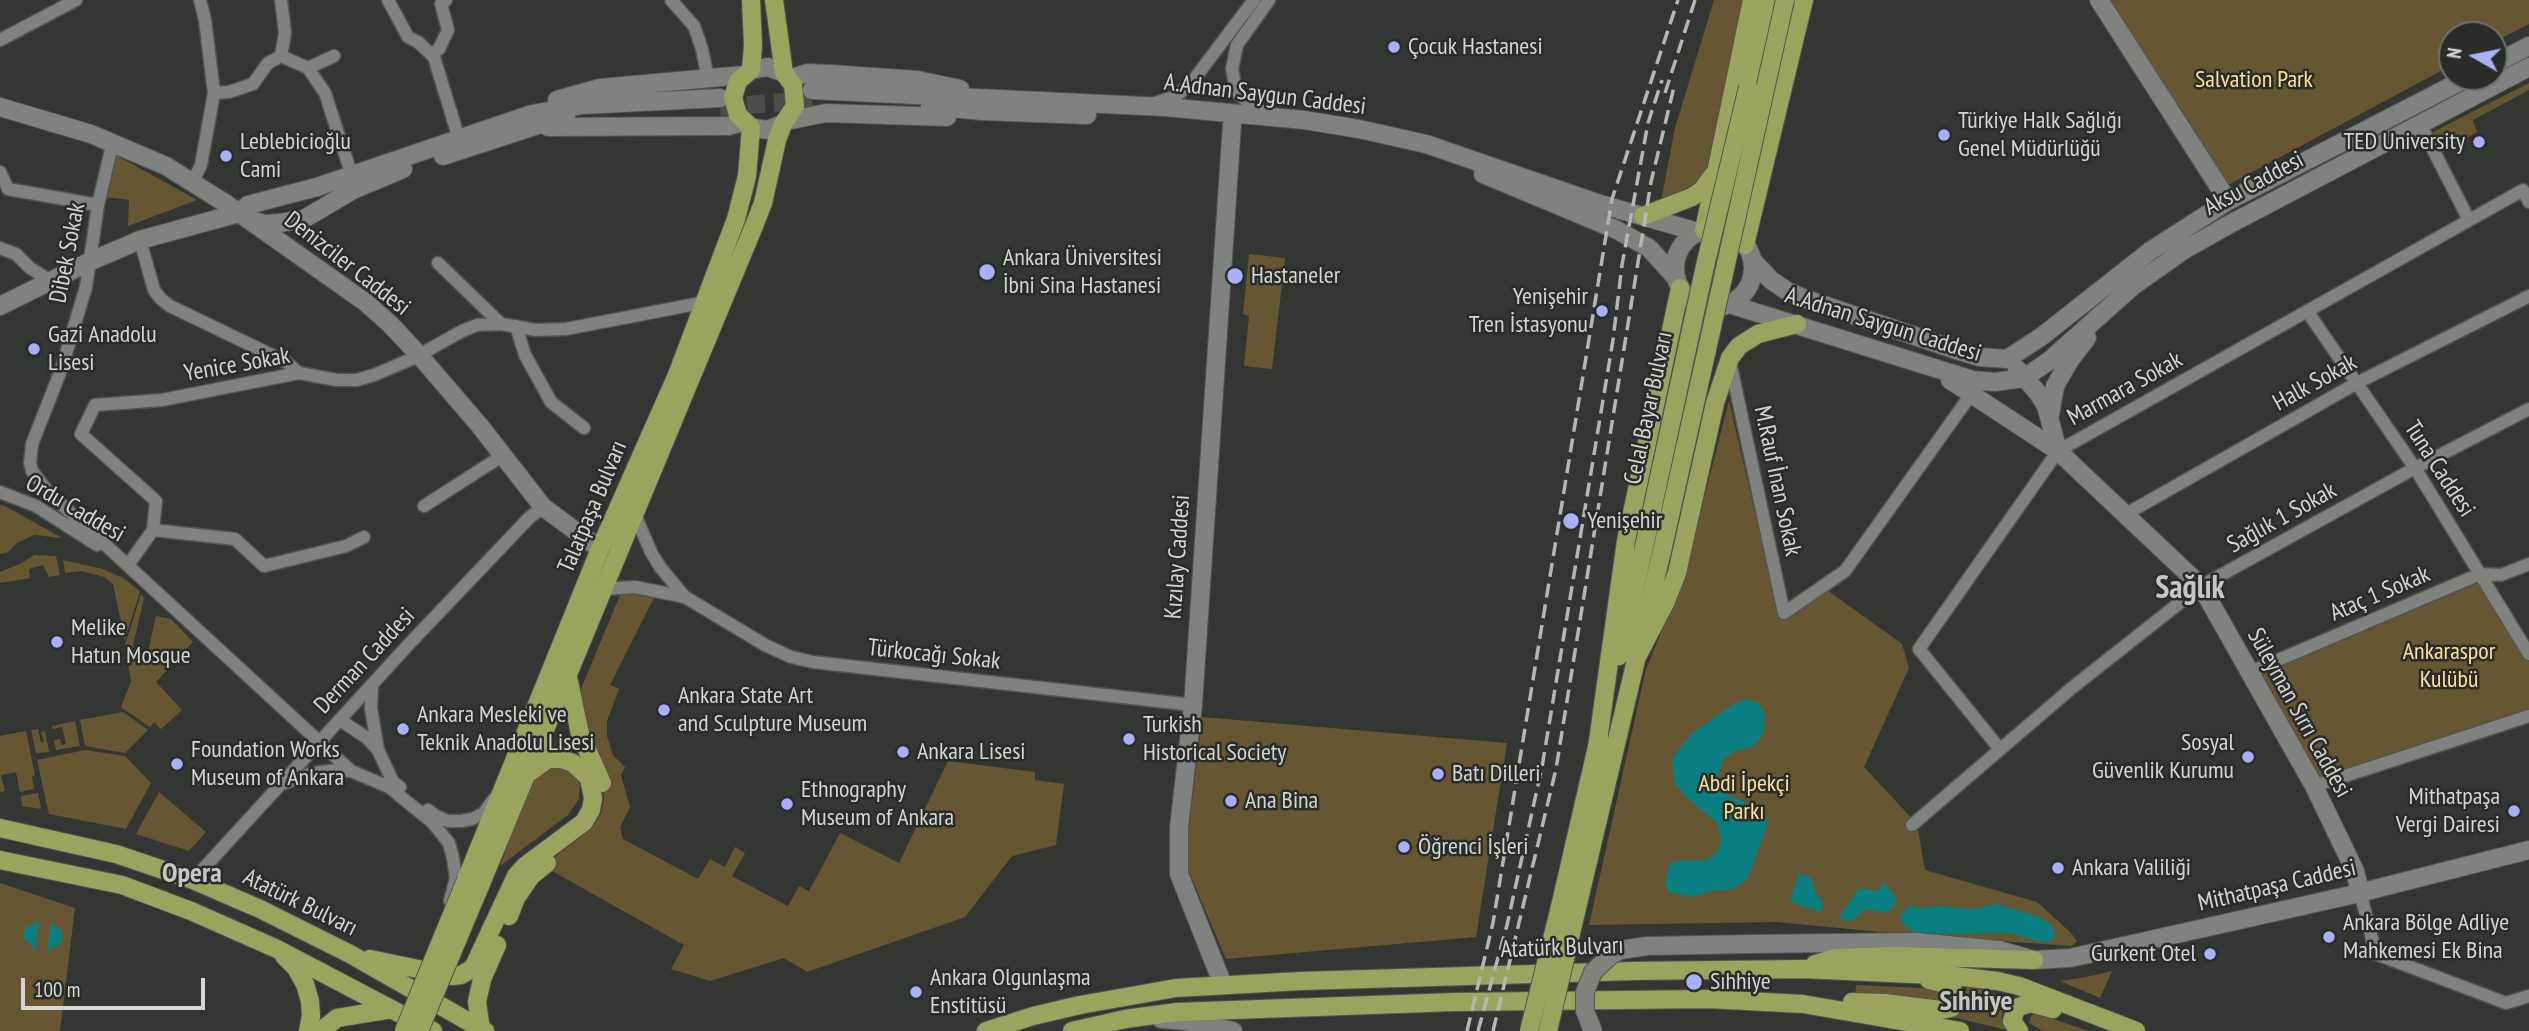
<!DOCTYPE html>
<html>
<head>
<meta charset="utf-8">
<style>
	body { margin:0 }
	#map { position:relative; width:2529px; height:1031px; overflow:hidden; background:#343634; font-family:"PT Sans Narrow",sans-serif }
	canvas { display:block }
	.north { position:absolute; left:2438px; top:21px; width:70px; height:70px; box-sizing:border-box; background:#2a2c2a; border:2px solid #6e706e; border-radius:50%; rotate:279deg; font-size:19px; font-weight:700; line-height:28px; text-align:center; color:#d4d6d4 }
	.north::after { content:''; display:block; margin:auto; width:24px; height:32px; background:#a8b0fc; clip-path:polygon(50% 0,100% 100%,50% 72%,0 100%) }
	.scale { position:absolute; left:21px; top:978px; width:184px; height:32px; box-sizing:border-box; border:4px solid #d4d6d4; border-top:0; padding-left:9px; font-size:21px; line-height:24px; white-space:nowrap; color:#d4d6d4; -webkit-text-stroke:5px #2a2c2a; paint-order:stroke }
</style>
</head>
<body>
<div id="map">
<canvas width="2529" height="1031"></canvas>
<div class="north">N</div>
<div class="scale">100 m</div>
</div>
<script>
const context = document.querySelector('canvas').getContext('2d');
context.lineJoin = 'round';
function paint(path, color) { context.fillStyle = color; context.fill(path, 'evenodd'); }
const poly = rows => new Path2D(rows.map(r => 'M' + r).join(''));
function stroke(path, color, width, dash) { context.strokeStyle = color; context.lineWidth = width; context.lineCap = dash ? 'butt' : 'round'; context.setLineDash(dash || []); context.stroke(path); }
function drawText(font, color, halo, rows, align = 'center') {
  context.font = font + ' "PT Sans Narrow",sans-serif'; context.lineWidth = 5; context.setLineDash([]); context.textBaseline = 'middle'; context.strokeStyle = halo; context.fillStyle = color; for (const [text, x, y, turn = 0] of rows) {
    context.save(); context.translate(x, y); context.rotate((+turn || 0) * Math.PI / 180); context.textAlign = isNaN(turn) ? turn : align; if (halo) context.strokeText(text, 0, 0); context.fillText(text, 0, 0); context.restore();
  }
}
const green = poly([
	[1714,0,1746,0,1713,157,1698,182,1661,201,1675,128],
	[2101,0,2529,0,2529,24,2494,42,2494,35,2452,35,2452,65,2228,185],
	[2529,83,2529,90,2473,120,2477,132,2443,152,2433,132],
	[114,154,197,200,128,226,129,200,106,197],
	[1249,254,1285,258,1272,369,1244,366,1249,316,1243,314],
	[1729,401,1779,616,1827,590,1902,644,1909,668,1864,767,1920,827,1918,829,1925,870,2037,902,2071,933,2077,941,2072,946,1912,935,1777,922,1589,925,1646,669,1683,580],
	[0,505,5,506,62,538,34,535,17,543,7,553,0,554],
	[34,555,56,556,60,575,49,577,43,565,29,569,30,578,0,583,0,572,20,564],
	[63,560,103,569,123,578,140,591,125,640,113,584,104,577,82,571,65,573],
	[2480,574,2529,654,2529,716,2314,786,2250,672],
	[623,588,658,590,610,685,619,689,607,721,607,736,613,755,625,767,621,775,630,807,620,827,623,839,698,879,710,859,725,867,735,847,745,853,732,876,788,906,799,886,809,891,840,833,899,863,948,761,1035,772,1035,780,1064,784,1056,845,1012,856,965,917,807,972,784,958,710,981,671,969,684,945,543,866,591,829,601,814,604,799,603,785,573,708],
	[141,594,144,598,130,658,145,665,156,616,171,619,193,642,156,682,182,710,161,729,154,722,150,727,121,707,131,681,125,645],
	[123,712,148,730,125,753,85,746,80,720],
	[1202,717,1507,743,1476,937,1226,959,1189,872,1189,828],
	[75,721,80,746,56,750,54,740,60,739,62,745,66,744,62,727,52,729,52,726],
	[38,729,41,743,44,742,41,732,45,731,49,752,36,753,31,730],
	[26,731,35,775,32,776,34,789,20,792,16,772,1,775,5,791,0,792,0,736],
	[85,750,125,756,151,783,126,829,49,814,37,760],
	[548,766,560,767,573,773,580,784,579,799,568,815,500,866,532,778],
	[159,792,206,832,189,851,136,834],
	[38,793,41,809,22,806,21,796],
	[0,883,75,908,60,1031,0,1031],
	[2112,971,2100,998,2060,981,2086,977],
	[1856,985,1940,989,1947,994,1946,1001,1941,1004,1855,999],
	[1967,986,2012,998,2003,1009,2002,1018,2007,1030,1948,1016,1961,1007],
	[2035,1014,2041,1015,2089,1031,2043,1031,2029,1023,2031,1016]
]);
const water = poly([
	[1747,699,1758,703,1762,708,1765,715,1764,732,1754,746,1733,752,1723,760,1718,777,1727,794,1760,809,1767,818,1767,825,1748,878,1734,889,1712,891,1693,897,1669,892,1665,884,1670,864,1678,861,1707,860,1717,852,1722,841,1717,823,1685,796,1675,783,1672,761,1674,756,1690,735,1732,705],
	[1799,873,1810,877,1813,883,1815,893,1823,903,1821,912,1790,902],
	[1883,883,1886,884,1897,900,1888,913,1866,909,1851,921,1838,918,1858,890,1862,888,1873,891,1880,889],
	[1996,904,2040,917,2052,926,2055,932,2054,938,2046,943,2009,933,1923,934,1908,929,1899,918,1909,905,1920,908,1940,906,1975,909],
	[35,921,39,922,35,950,32,950,32,946,23,938,25,928,35,924],
	[51,923,61,930,63,939,58,946,50,948,50,952,47,952]
]);
const secondaryTunnel = poly([
	[720,107,812,100]
]);
const street = poly([
	[388,0,408,37,418,42,434,57,459,139],
	[671,0,694,26,702,49,708,79],
	[0,40,76,0],
	[431,54,439,49,448,30,441,4,446,0],
	[281,56,308,68,334,56],
	[281,56,285,33,281,0],
	[308,68,325,93,352,176],
	[214,93,229,92,253,84,268,63,281,56],
	[1155,103,1176,96,1192,82,1254,0],
	[1269,114,1252,106,1236,91,1232,69,1237,45,1269,0],
	[2420,124,2469,220],
	[113,141,98,205,86,287,61,370,32,444,30,463,32,471,48,492,351,771],
	[0,172,8,189,98,205],
	[192,183,201,165,214,93,205,20,200,0],
	[140,240,154,290,161,299,170,306,286,362,299,373],
	[0,248,16,254,30,268,51,281],
	[438,263,501,324],
	[2307,311,2415,468,2529,654],
	[516,326,525,355,551,402,584,428],
	[1730,362,1784,613,1845,571,1972,393],
	[0,492,36,506,97,545],
	[424,506,502,456],
	[2126,514,2357,383,2529,296],
	[635,515,651,552,660,567,685,597],
	[153,530,235,539,264,566,346,546,364,537],
	[128,565,153,530,156,501,81,434,95,405,162,400,299,373,337,380,357,380,374,375,414,358,462,331,477,325,501,324,536,330,566,329,706,302],
	[605,589,635,587,685,597,765,645,791,657,813,662,1193,705],
	[2250,672,2480,574,2501,575,2529,564],
	[372,685,371,708,378,750],
	[340,720,367,738,378,750,393,782,400,787],
	[1999,748,1919,649,2058,451,2523,190,2529,202],
	[285,783,309,774,336,770,351,771,389,787,432,822,449,843,453,858,456,878,450,901],
	[2314,786,2529,716],
	[428,810,436,816,448,821,461,821,472,819,484,813,493,800],
	[1912,825,2073,687,2201,586,2415,468,2529,409],
	[193,880,410,643,529,518,543,507],
	[2360,892,2376,954,2506,1003,2529,996]
]);
const secondary = poly([
	[2099,0,2228,201],
	[2494,64,2529,46],
	[751,70,768,67,784,73],
	[789,79,807,73,831,74,917,80,960,89],
	[812,90,1165,107,1304,120,1359,129,1426,144,1600,204,1698,232],
	[557,100,600,88,744,75],
	[930,106,982,111,1087,115],
	[0,107,91,134,166,166,225,203,365,302,390,324,419,355,480,426,543,507,600,549],
	[786,121,826,113,947,117],
	[548,127,728,126,743,122],
	[751,127,767,130,783,124],
	[443,156,566,116],
	[1483,174,1617,230,1649,248,1677,279],
	[255,221,265,224,279,223,304,219,353,190,403,169],
	'1675 268a39 39 0 1 1 78 0a39 39 0 1 1-78 0Z',
	[1752,260,1771,280,1787,291,1803,298,1959,351,1979,357,2007,359,2041,337,2150,251,2228,201,2469,77],
	[1729,304,1973,380,1995,382,2024,378,2049,361,2133,286,2184,250,2232,223,2529,67],
	[0,306,91,261,140,240,239,213,248,205,317,187,532,114,583,105,720,98],
	[2017,369,2038,393,2046,406,2058,451],
	[1950,380,2058,451,2201,586,2314,786,2355,871,2360,892],
	[2050,415,2055,386,2070,360,2087,338],
	[1750,944,1917,942,1999,950,2034,960,2070,958,2351,895,2529,850],
	[1223,985,1179,874,1179,827,1193,705,1232,124],
	[1161,1019,1186,1021,1233,1031]
]);
const primary = poly([
	[1748,87,1768,0],
	[1643,216,1692,197,1702,190,1713,175],
	[1704,230,1752,0],
	[1745,245,1804,0],
	[1638,655,1666,601,1677,573,1715,403,1730,358,1739,346,1758,334,1797,324],
	[1619,656,1644,547],
	[568,677,580,734,602,783],
	[1597,748,1626,541,1680,288],
	[0,828,116,854,193,880,260,909,350,954,485,1031],
	[0,860,122,885,191,911,277,949,433,1031],
	[466,880,600,549,677,375,736,219,747,176,751,127,738,115,733,98,738,81,751,70,753,45,751,0],
	[480,886,754,226,763,203,777,140,783,124,795,106,793,85,784,73,774,0],
	[1559,911,1599,738],
	[1576,912,1662,551],
	[509,916,516,898,531,876,547,863],
	[284,956,296,968,305,984,310,1001,311,1016,308,1031],
	[370,959,452,976,461,975,473,968,516,876,525,866,584,822,591,810,593,798,589,778,573,763,561,759,548,759,530,772],
	[1815,964,1835,958,1894,956,2034,960],
	[1852,1002,1885,1003,1941,1010,1951,1008,1956,998,1952,988,1942,983,1929,980],
	[481,1029,477,1002,482,979,497,945],
	[321,1031,337,1018,392,1009],
	[986,1031,1033,1016,1080,1005,1176,988,1301,981,1633,971,1803,969,1955,976,1997,981,2019,986,2136,1031],
	[1072,1031,1125,1019,1177,1012,1455,1002,1708,999,1803,1004,1960,1031],
	[2019,1031,2012,1021,2016,1008,2030,1003,2053,1009]
]);
const rail = poly([
	[1665,93,1695,0],
	[1467,1031,1493,923,1612,199,1678,0],
	[1478,1031,1507,925,1542,767,1613,340,1622,265,1648,123,1662,80],
	[1493,1031,1556,769,1651,182,1675,83]
]);
const secondaryBridge = poly([
	[1593,1031,1585,1011,1585,992,1593,972,1611,955,1621,950,1647,946,1750,944]
]);
const primaryBridge = poly([
	[1644,547,1705,266,1748,87],
	[1662,551,1785,0],
	[404,1031,466,880],
	[419,1031,480,886],
	[1529,1031,1559,911],
	[1548,1031,1576,912]
]);
const markers = [
	[1394,47,7,"#a8b0fc"],
	[1944,135,7,"#a8b0fc"],
	[2479,142,7,"#a8b0fc"],
	[226,156,7,"#a8b0fc"],
	[987,272,9,"#a8b0fc"],
	[1235,276,9,"#a8b0fc"],
	[1602,311,7,"#a8b0fc"],
	[34,349,7,"#a8b0fc"],
	[1571,521,9,"#a8b0fc"],
	[57,642,7,"#a8b0fc"],
	[664,710,7,"#a8b0fc"],
	[403,729,7,"#a8b0fc"],
	[1129,739,7,"#a8b0fc"],
	[903,752,7,"#a8b0fc"],
	[2248,757,7,"#a8b0fc"],
	[177,764,7,"#a8b0fc"],
	[1438,774,7,"#a8b0fc"],
	[1231,801,7,"#a8b0fc"],
	[787,804,7,"#a8b0fc"],
	[2514,811,7,"#a8b0fc"],
	[1404,847,7,"#a8b0fc"],
	[2058,868,7,"#a8b0fc"],
	[2329,937,7,"#a8b0fc"],
	[2210,954,7,"#a8b0fc"],
	[1694,982,9,"#a8b0fc"],
	[916,992,7,"#a8b0fc"]
];
const poiNames = [
	["Çocuk Hastanesi",1408,47],
	["Türkiye Halk Sağlığı",1958,121],
	["Genel Müdürlüğü",1958,149],
	["Leblebicioğlu",240,142],
	["Cami",240,170],
	["TED University",2465,142,"right"],
	["Ankara Üniversitesi",1003,258],
	["İbni Sina Hastanesi",1003,286],
	["Hastaneler",1251,276],
	["Yenişehir",1588,297,"right"],
	["Tren İstasyonu",1588,325,"right"],
	["Gazi Anadolu",48,335],
	["Lisesi",48,363],
	["Yenişehir",1587,521],
	["Melike",71,628],
	["Hatun Mosque",71,656],
	["Ankara State Art",678,696],
	["and Sculpture Museum",678,724],
	["Ankara Mesleki ve",417,715],
	["Teknik Anadolu Lisesi",417,743],
	["Turkish",1143,725],
	["Historical Society",1143,753],
	["Sosyal",2234,743,"right"],
	["Güvenlik Kurumu",2234,771,"right"],
	["Foundation Works",191,750],
	["Museum of Ankara",191,778],
	["Ankara Lisesi",917,752],
	["Batı Dilleri",1452,774],
	["Ethnography",801,790],
	["Museum of Ankara",801,818],
	["Mithatpaşa",2500,797,"right"],
	["Vergi Dairesi",2500,825,"right"],
	["Ana Bina",1245,801],
	["Öğrenci İşleri",1418,847],
	["Ankara Valiliği",2072,868],
	["Ankara Bölge Adliye",2343,923],
	["Mahkemesi Ek Bina",2343,951],
	["Gurkent Otel",2196,954,"right"],
	["Ankara Olgunlaşma",930,978],
	["Enstitüsü",930,1006],
	["Sıhhiye",1710,982]
];
const parkNames = [
	["Salvation Park",2254,80],
	["Ankaraspor",2449,652],
	["Kulübü",2449,680],
	["Abdi İpekçi",1744,784],
	["Parkı",1744,812]
];
const streetNames = [
	["A.Adnan Saygun Caddesi",1265,95,7],
	["Aksu Caddesi",2254,184,-28],
	["Dibek Sokak",68,253,-79],
	["Denizciler Caddesi",347,264,38],
	["A.Adnan Saygun Caddesi",1883,325,17],
	["Yenice Sokak",237,365,-10],
	["Halk Sokak",2315,383,-29],
	["Marmara Sokak",2125,389,-29],
	["Celal Bayar Bulvarı",1649,408,-78],
	["Tuna Caddesi",2439,469,57],
	["M.Rauf İnan Sokak",1777,481,78],
	["Talatpaşa Bulvarı",593,507,-67],
	["Ordu Caddesi",75,509,30],
	["Sağlık 1 Sokak",2282,518,-29],
	["Kızılay Caddesi",1178,557,-86],
	["Ataç 1 Sokak",2380,594,-23],
	["Türkocağı Sokak",934,655,6],
	["Derman Caddesi",365,661,-47],
	["Süleyman Sırrı Caddesi",2299,713,61],
	["Mithatpaşa Caddesi",2277,886,-13],
	["Atatürk Bulvarı",300,903,26],
	["Atatürk Bulvarı",1562,948,-2]
];
const quarterNames = [
	["Opera",192,874],
	["Sıhhiye",1976,1002]
];
const districtNames = [
	["Sağlık",2190,589]
];
paint(green, '#665732');
paint(water, '#0a7f82');
stroke(secondaryTunnel, '#4c4e4c', 18, [18, 9]);
stroke(street, '#535452', 15);
stroke(secondary, '#535452', 20);
stroke(primary, '#535452', 20);
stroke(street, '#7f827f', 12);
stroke(secondary, '#7f827f', 18);
stroke(primary, '#9ba45f', 18);
stroke(rail, '#b5b7b5', 3.5, [14, 7]);
stroke(secondaryBridge, '#535452', 20, []);
stroke(primaryBridge, '#535452', 20, []);
stroke(secondaryBridge, '#7f827f', 18);
stroke(primaryBridge, '#9ba45f', 18);
for (const [x, y, r, color] of markers) { const dot = new Path2D(); dot.arc(x, y, r, 0, 2 * Math.PI); context.fillStyle = color; context.fill(dot); stroke(dot, '#2a2c2a', 2.5); }
drawText('24px', '#d4d6d4', '#2a2c2a', poiNames, 'left');
drawText('24px', '#fee198', '#2a2c2a', parkNames);
drawText('24px', '#d4d6d4', '#2a2c2a', streetNames);
drawText('bold 28px', '#c4c7c4', '#2a2c2a', quarterNames);
drawText('bold 32px', '#c4c7c4', '#2a2c2a', districtNames);
</script>
</body>
</html>
